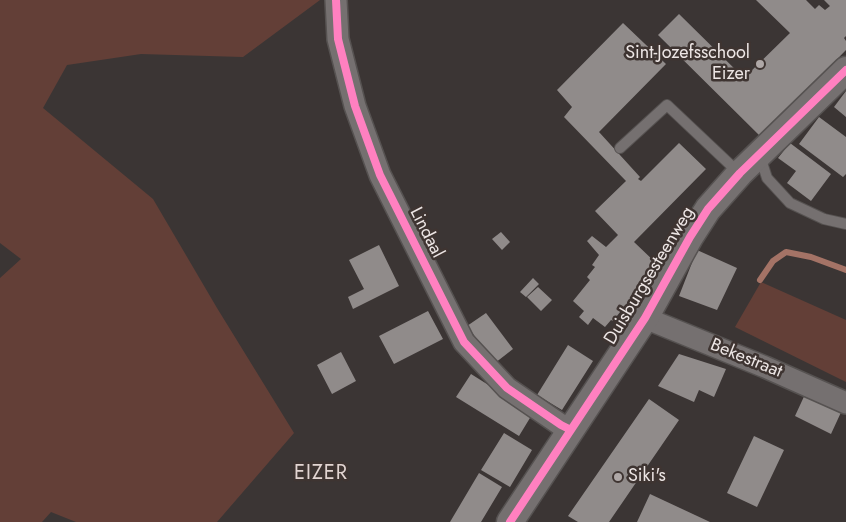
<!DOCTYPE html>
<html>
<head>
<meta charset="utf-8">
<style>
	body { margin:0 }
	canvas { display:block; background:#3b3534 }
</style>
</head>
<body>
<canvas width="846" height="522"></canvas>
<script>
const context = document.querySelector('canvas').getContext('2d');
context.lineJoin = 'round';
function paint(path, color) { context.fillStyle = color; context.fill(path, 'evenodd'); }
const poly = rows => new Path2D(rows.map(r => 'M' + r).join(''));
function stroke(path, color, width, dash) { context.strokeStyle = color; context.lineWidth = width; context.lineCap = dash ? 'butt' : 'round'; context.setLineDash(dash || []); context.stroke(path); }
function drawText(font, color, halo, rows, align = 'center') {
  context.font = font + ' Jost,sans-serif'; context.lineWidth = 5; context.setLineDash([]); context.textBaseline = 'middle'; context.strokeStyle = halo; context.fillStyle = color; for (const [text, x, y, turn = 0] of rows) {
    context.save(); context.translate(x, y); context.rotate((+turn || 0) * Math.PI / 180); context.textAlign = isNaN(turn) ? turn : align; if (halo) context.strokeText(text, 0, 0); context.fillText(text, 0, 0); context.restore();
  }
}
const green = poly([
	[0,0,320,0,243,57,141,54,67,65,43,108,153,199,217,308,294,433,217,522,76,522,51,512,42,522,0,522,0,278,21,259,0,243],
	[761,282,846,320,846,382,735,327]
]);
const stream = poly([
	[760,280,773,261,786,252,811,257,846,270]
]);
const building = poly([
	[756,0,806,0,815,9,819,5,825,10,830,6,824,0,846,0,846,36,844,38,846,41,846,50,761,137,658,35,679,14,744,78,790,33],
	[623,23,666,64,599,132,640,177,638,179,641,181,679,143,706,169,634,242,656,263,642,285,624,307,613,321,611,320,605,327,593,318,588,325,579,317,584,311,573,301,590,280,587,277,595,267,592,265,599,255,587,241,592,236,606,247,618,235,595,211,626,181,564,117,572,107,557,90],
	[846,91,846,117,834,107],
	[819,117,846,137,846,174,843,177,799,144],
	[790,143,831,174,811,201,787,183,796,171,778,158],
	[501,232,510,242,502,250,492,239],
	[379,245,399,286,353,309,348,297,364,289,349,260],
	[697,250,737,268,717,310,679,296],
	[533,278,539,284,526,297,520,292],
	[538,287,552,300,541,311,527,297],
	[428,311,443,339,394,364,379,336],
	[486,313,513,349,495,363,467,326],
	[568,345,593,361,562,410,537,395],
	[341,352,356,381,332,394,317,365],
	[679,354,726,369,714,397,699,390,694,402,658,386],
	[471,374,533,413,519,436,456,397],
	[807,390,843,408,831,434,795,416],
	[649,399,679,420,609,522,578,522,568,516],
	[504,433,532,450,510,487,481,470],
	[754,436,784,450,757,507,727,493],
	[479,473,502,487,481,522,450,522],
	[650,494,710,522,637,522]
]);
const service = poly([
	[620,148,667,105,739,173],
	[760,156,767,178,790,203,824,219,846,224]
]);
const minor = poly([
	[336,0,338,39,355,106,380,175,464,342,507,388,561,425,571,430],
	[645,318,765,367,846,403]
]);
const tertiary = poly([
	[510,522,645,318,690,237,708,209,740,173,846,70]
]);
const cycleway = poly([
	[336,0,338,39,355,106,380,175,464,342,507,388,561,425,571,430],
	[510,522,645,318,690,237,708,209,740,173,846,70]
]);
const markers = [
	[760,64,5,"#afa8a7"],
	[618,477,5,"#afa8a7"]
];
const poiNames = [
	["Sint-Jozefsschool",750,54],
	["Eizer",750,75],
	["Siki's",628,477,"left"]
];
const streetNames = [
	["Lindaal",426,233,63],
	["Duisburgsesteenweg",650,276,-59],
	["Bekestraat",746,359,22]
];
const quarterNames = [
	["EIZER",321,474]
];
paint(green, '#633f37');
stroke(stream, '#a47366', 6);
paint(building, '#908b8a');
stroke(service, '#565251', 12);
stroke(minor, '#565251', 24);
stroke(tertiary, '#565251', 29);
stroke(service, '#757070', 10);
stroke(minor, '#757070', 21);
stroke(tertiary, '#757070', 26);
stroke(cycleway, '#ff80c0', 8);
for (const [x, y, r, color] of markers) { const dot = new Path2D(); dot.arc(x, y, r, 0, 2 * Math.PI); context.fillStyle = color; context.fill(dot); stroke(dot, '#3e3431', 2); }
drawText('18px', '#ede6e5', '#3e3431', poiNames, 'right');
drawText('18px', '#ede6e5', '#3e3431', streetNames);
context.letterSpacing = '1px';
drawText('20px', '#e2d5d2', '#3e3431', quarterNames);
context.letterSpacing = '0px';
</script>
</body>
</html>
